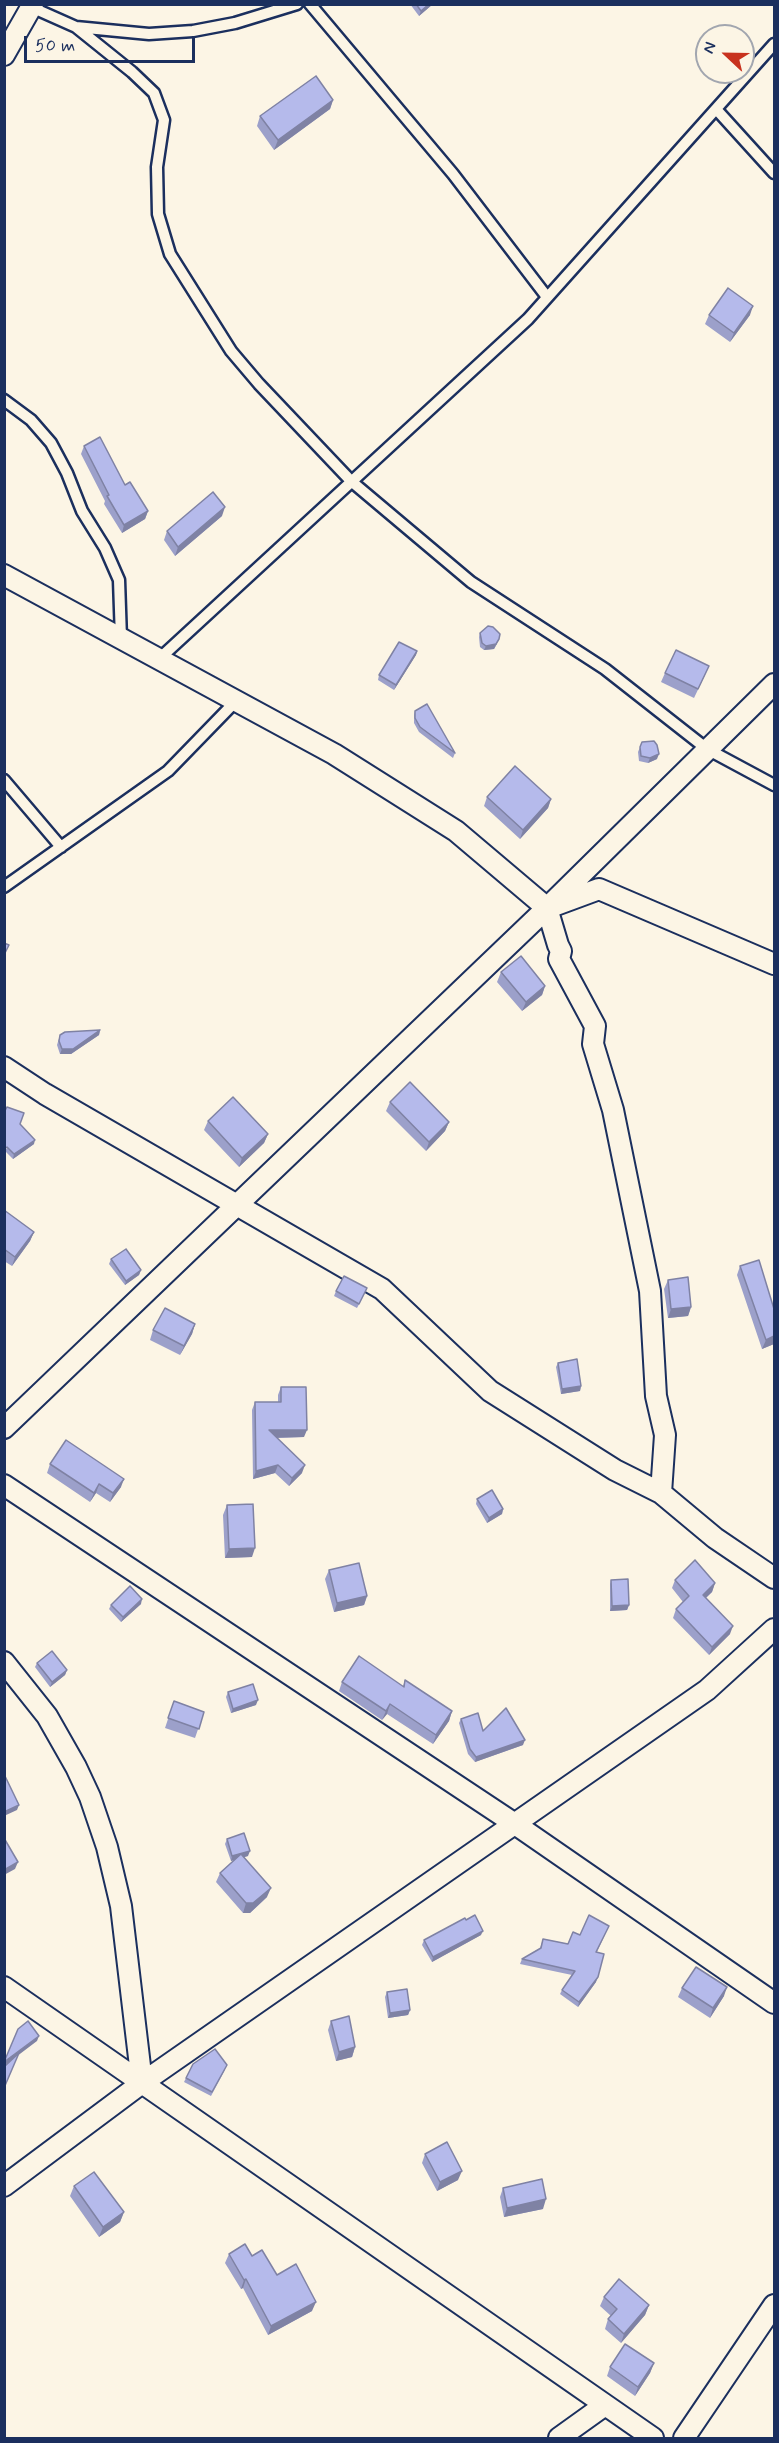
<!DOCTYPE html>
<html>
<head>
<meta charset="utf-8">
<style>
	body { margin:0 }
	#map { position:relative; width:779px; height:2443px; overflow:hidden; background:#fcf5e5; font-family:Mynerve,sans-serif }
	canvas { display:block }
	.frame { position:absolute; inset:0; border:6px solid #1b2f5e; pointer-events:none }
	.north { position:absolute; left:695px; top:24px; width:60px; height:60px; box-sizing:border-box; background:#fcf5e5; border:2px solid #a2a6af; border-radius:50%; rotate:292deg; font-size:16px; font-weight:700; line-height:24px; text-align:center; color:#1b2f5e }
	.north::after { content:''; display:block; margin:auto; width:21px; height:27px; background:#c8321e; clip-path:polygon(50% 0,100% 100%,50% 72%,0 100%) }
	.scale { position:absolute; left:24px; top:36px; width:171px; height:27px; box-sizing:border-box; border:3px solid #1b2f5e; border-top:0; padding-left:8px; font-size:18px; line-height:21px; white-space:nowrap; color:#1b2f5e; -webkit-text-stroke:4px #fcf5e5; paint-order:stroke }
</style>
</head>
<body>
<div id="map">
<canvas width="779" height="2443"></canvas>
<div class="frame"></div>
<div class="north">N</div>
<div class="scale">50 m</div>
</div>
<script>
const context = document.querySelector('canvas').getContext('2d');
context.lineJoin = 'round';
const poly = rows => new Path2D(rows.map(r => 'M' + r).join(''));
function stroke(path, color, width, dash) { context.strokeStyle = color; context.lineWidth = width; context.lineCap = dash ? 'butt' : 'round'; context.setLineDash(dash || []); context.stroke(path); }
function paint(path, color) { context.fillStyle = color; context.fill(path, 'evenodd'); }
const lane = poly([
	[310,4,453,174,547,297],
	[31,7,76,27,149,34,193,31,235,23,297,4],
	[76,27,132,72,154,93,164,120,157,167,158,214,170,254,231,351,259,384,351,481,471,582,605,669,707,749,774,785],
	[716,109,774,173],
	[4,400,31,420,51,443,67,473,82,511,105,548,119,580,121,639],
	[159,659,528,319,774,44],
	[4,780,61,847],
	[4,887,168,771,236,701]
]);
const street = poly([
	[4,55,33,4],
	[4,575,334,754,456,831,547,908,558,945,561,951,559,959,595,1026,593,1044,613,1110,650,1291,656,1396,665,1435,661,1493],
	[553,906,599,889,774,964],
	[4,1067,45,1094,382,1289,490,1391,615,1470,661,1493,715,1538,774,1578],
	[4,1428,547,908,774,684],
	[4,1485,515,1824,774,2003],
	[4,1662,47,1716,76,1767,90,1797,107,1847,121,1906,142,2083],
	[4,1987,653,2438],
	[4,2186,142,2083,707,1690,774,1629],
	[559,2438,605,2405],
	[684,2438,774,2305]
]);
const wall = poly([
	[410,4,433,4,419,16],
	[333,100,330,109,274,150,257,126,260,116],
	[709,315,750,315,730,342,705,324],
	[84,446,125,485,148,511,145,519,122,533,104,504,105,501,81,454],
	[222,516,175,556,164,540,167,531],
	[480,633,497,644,494,649,484,650,480,647,479,637],
	[417,651,416,655,394,690,378,680,379,675],
	[709,666,705,675,694,698,661,682,665,673],
	[415,711,455,753,453,758,419,732,414,723,414,715],
	[642,742,657,759,648,763,639,761,638,752],
	[487,797,551,799,548,808,520,839,484,806],
	[501,972,545,986,542,995,522,1011,497,982],
	[100,1030,99,1035,71,1054,60,1054,57,1045,60,1035],
	[390,1102,449,1122,445,1131,426,1151,386,1111],
	[208,1121,268,1134,264,1143,239,1167,204,1130],
	[20,1124,34,1144,13,1159,6,1152,4,1153],
	[4,1210,34,1232,30,1241,12,1266,4,1261],
	[111,1259,141,1270,139,1275,125,1285,109,1264],
	[740,1266,774,1344,762,1349,737,1275],
	[668,1280,691,1307,688,1316,668,1318,664,1289],
	[336,1291,365,1293,357,1308,334,1296],
	[195,1324,192,1334,180,1355,150,1340,153,1330],
	[558,1363,581,1386,580,1391,561,1394,556,1367],
	[281,1387,304,1437,277,1438,302,1473,289,1486,275,1473,253,1479,252,1410,255,1402,278,1402,278,1395],
	[50,1464,121,1487,110,1502,96,1493,90,1502,47,1473],
	[477,1499,503,1509,502,1514,487,1523,476,1504],
	[227,1505,252,1557,225,1558,223,1515],
	[329,1570,367,1596,364,1605,334,1612,325,1579],
	[611,1580,629,1605,627,1610,610,1611,610,1584],
	[675,1580,715,1583,712,1592,706,1598,730,1634,709,1655,673,1618,676,1609,683,1602,672,1588],
	[141,1604,121,1622,109,1609,111,1605],
	[37,1663,67,1670,65,1675,50,1687,35,1667],
	[405,1680,452,1711,449,1721,433,1744,387,1714,382,1720,339,1691,342,1682,403,1686],
	[228,1692,256,1705,231,1713,226,1697],
	[174,1701,204,1712,195,1738,165,1728],
	[461,1719,483,1731,523,1745,475,1762,468,1754,459,1723],
	[227,1839,248,1856,244,1857,267,1897,250,1913,243,1913,216,1882,220,1873,234,1860,231,1861,225,1844],
	[466,1920,481,1935,432,1962,422,1945,424,1940],
	[609,1926,597,1952,596,1982,578,2007,560,1994,562,1990,572,1975,520,1964,522,1959,540,1948,543,1939,568,1944,580,1935],
	[682,1988,724,1996,710,2018,678,1997],
	[387,1992,410,2010,408,2015,388,2018,385,1997],
	[331,2021,355,2047,352,2057,336,2061,328,2030],
	[225,2070,211,2096,184,2082,186,2078],
	[425,2154,458,2180,437,2191,422,2163],
	[74,2186,124,2212,120,2222,99,2237,70,2196],
	[503,2188,543,2209,504,2217,500,2197],
	[229,2254,252,2256,312,2311,268,2335,243,2288,241,2289,225,2263],
	[604,2297,649,2305,645,2315,621,2343,605,2329,608,2319,611,2316,600,2306],
	[654,2363,650,2373,635,2396,607,2376,610,2367]
]);
const shadedWall = poly([
	[429,4,433,4,419,16,421,11],
	[333,100,330,109,274,150,278,140],
	[753,306,750,315,730,342,734,333],
	[225,507,222,516,175,556,178,547],
	[148,511,145,519,122,533,124,525],
	[499,639,494,649,484,650,486,646],
	[417,651,416,655,394,690,396,685],
	[659,754,657,759,648,763,650,758],
	[551,799,548,808,520,839,523,830],
	[545,986,542,995,522,1011,526,1002],
	[100,1030,99,1035,71,1054,60,1054,62,1049],
	[449,1122,445,1131,426,1151,429,1142],
	[268,1134,264,1143,239,1167,242,1158],
	[35,1140,34,1144,13,1159,14,1154],
	[34,1232,30,1241,12,1266,15,1257],
	[141,1270,139,1275,125,1285,126,1281],
	[691,1307,688,1316,668,1318,671,1309],
	[195,1324,192,1334,180,1355,184,1346],
	[774,1336,774,1344,762,1349,766,1340],
	[581,1386,580,1391,561,1394,562,1389],
	[269,1430,307,1430,304,1437,266,1438],
	[278,1465,275,1473,253,1479,256,1471],
	[305,1465,302,1473,289,1486,292,1478],
	[124,1479,121,1487,110,1502,113,1493],
	[99,1484,96,1493,90,1502,94,1493],
	[503,1509,502,1514,487,1523,489,1518],
	[255,1548,252,1557,225,1558,229,1549],
	[715,1583,712,1592,700,1603,703,1595],
	[367,1596,364,1605,334,1612,337,1603],
	[142,1599,141,1604,121,1622,123,1617],
	[629,1605,627,1610,610,1611,612,1606],
	[733,1626,730,1634,709,1655,712,1647],
	[67,1670,65,1675,50,1687,52,1682],
	[258,1700,256,1705,231,1713,233,1709],
	[390,1704,387,1714,382,1720,386,1711],
	[452,1711,449,1721,433,1744,436,1735],
	[525,1740,523,1745,475,1762,476,1757],
	[19,1805,17,1810,4,1816,4,1812],
	[250,1851,248,1856,231,1861,232,1856],
	[18,1862,15,1869,4,1875,4,1870],
	[271,1888,267,1897,250,1913,243,1913,246,1903],
	[483,1931,481,1935,432,1962,433,1957],
	[598,1977,596,1982,578,2007,579,2002],
	[727,1987,724,1996,710,2018,713,2008],
	[410,2010,408,2015,388,2018,390,2013],
	[39,2036,37,2041,4,2066,4,2062],
	[355,2047,352,2057,336,2061,339,2052],
	[462,2171,458,2180,437,2191,440,2182],
	[546,2199,543,2209,504,2217,507,2208],
	[124,2212,120,2222,99,2237,103,2227],
	[246,2279,243,2288,241,2289,244,2280],
	[316,2302,312,2311,268,2335,271,2326],
	[649,2305,645,2315,621,2343,624,2334],
	[654,2363,650,2373,635,2396,638,2387]
]);
const building = poly([
	[416,4,429,4,421,11,416,4],
	[316,76,333,100,278,140,260,116,316,76],
	[728,288,753,306,734,333,709,315,728,288],
	[100,437,125,485,130,482,148,511,124,525,107,496,109,495,84,446,100,437],
	[213,492,225,507,178,547,167,531,213,492],
	[488,626,493,627,500,634,499,639,496,644,486,646,482,643,480,633,488,626],
	[399,642,417,651,396,685,379,675,399,642],
	[676,650,709,666,698,689,665,673,676,650],
	[427,704,455,753,420,727,415,718,415,711,427,704],
	[654,741,657,745,659,754,650,758,641,756,640,747,642,742,654,741],
	[515,766,551,799,523,830,487,797,515,766],
	[4,943,9,945,4,955,4,943],
	[521,956,545,986,526,1002,501,972,521,956],
	[100,1030,73,1049,62,1049,59,1041,60,1035,65,1032,100,1030],
	[410,1082,449,1122,429,1142,390,1102,410,1082],
	[233,1097,268,1134,242,1158,208,1121,233,1097],
	[7,1107,24,1113,20,1124,35,1140,14,1154,7,1147,4,1149,4,1112,7,1107],
	[4,1210,34,1232,15,1257,4,1249,4,1210],
	[126,1249,141,1270,126,1281,111,1259,126,1249],
	[759,1260,774,1309,774,1336,766,1340,740,1266,759,1260],
	[344,1276,367,1288,359,1304,336,1291,344,1276],
	[688,1277,691,1307,671,1309,668,1280,688,1277],
	[165,1308,195,1324,184,1346,153,1330,165,1308],
	[577,1359,581,1386,562,1389,558,1363,577,1359],
	[281,1387,306,1387,307,1430,269,1430,305,1465,292,1478,278,1465,256,1471,255,1402,281,1402,281,1387],
	[66,1440,124,1479,113,1493,99,1484,94,1493,50,1464,66,1440],
	[492,1490,503,1509,489,1518,477,1499,492,1490],
	[253,1504,255,1548,229,1549,227,1505,253,1504],
	[695,1560,715,1583,703,1595,733,1626,712,1647,676,1609,689,1596,675,1580,695,1560],
	[359,1563,367,1596,337,1603,329,1570,359,1563],
	[628,1579,629,1605,612,1606,611,1580,628,1579],
	[130,1586,142,1599,123,1617,111,1605,130,1586],
	[52,1651,67,1670,52,1682,37,1663,52,1651],
	[359,1656,404,1687,405,1680,452,1711,436,1735,390,1704,386,1711,342,1682,359,1656],
	[253,1684,258,1700,233,1709,228,1692,253,1684],
	[174,1701,204,1712,199,1729,168,1718,174,1701],
	[506,1708,525,1740,476,1757,470,1749,461,1719,478,1713,483,1731,506,1708],
	[4,1774,19,1805,4,1812,4,1774],
	[244,1833,250,1851,232,1856,227,1839,244,1833],
	[4,1838,18,1862,4,1870,4,1838],
	[241,1854,271,1888,253,1903,246,1903,220,1873,241,1854],
	[475,1915,483,1931,433,1957,424,1940,465,1918,466,1920,475,1915],
	[589,1915,609,1926,596,1952,604,1954,598,1977,579,2002,562,1990,575,1971,522,1959,541,1948,543,1939,568,1944,573,1932,580,1935,589,1915],
	[696,1967,727,1987,713,2008,682,1988,696,1967],
	[407,1989,410,2010,390,2013,387,1992,407,1989],
	[349,2016,355,2047,339,2052,331,2021,349,2016],
	[28,2021,39,2036,4,2062,18,2029,28,2021],
	[215,2049,227,2065,212,2092,186,2078,193,2064,215,2049],
	[19,2053,4,2088,4,2067,19,2053],
	[447,2142,462,2171,440,2182,425,2154,447,2142],
	[94,2172,124,2212,103,2227,74,2186,94,2172],
	[542,2179,546,2199,507,2208,503,2188,542,2179],
	[245,2244,252,2256,262,2250,277,2275,296,2264,316,2302,271,2326,246,2279,244,2280,229,2254,245,2244],
	[619,2279,649,2305,624,2334,608,2319,617,2309,604,2297,619,2279],
	[625,2344,654,2363,638,2387,610,2367,625,2344]
]);
stroke(lane, '#1b2f5e', 15);
stroke(street, '#1b2f5e', 24);
stroke(lane, '#fcf5e5', 10);
stroke(street, '#fcf5e5', 20);
paint(wall, '#9ca0ca');
paint(shadedWall, '#7f82a4');
paint(building, '#b5baeb');
stroke(building, '#7f82a4', 1.5);
</script>
</body>
</html>
